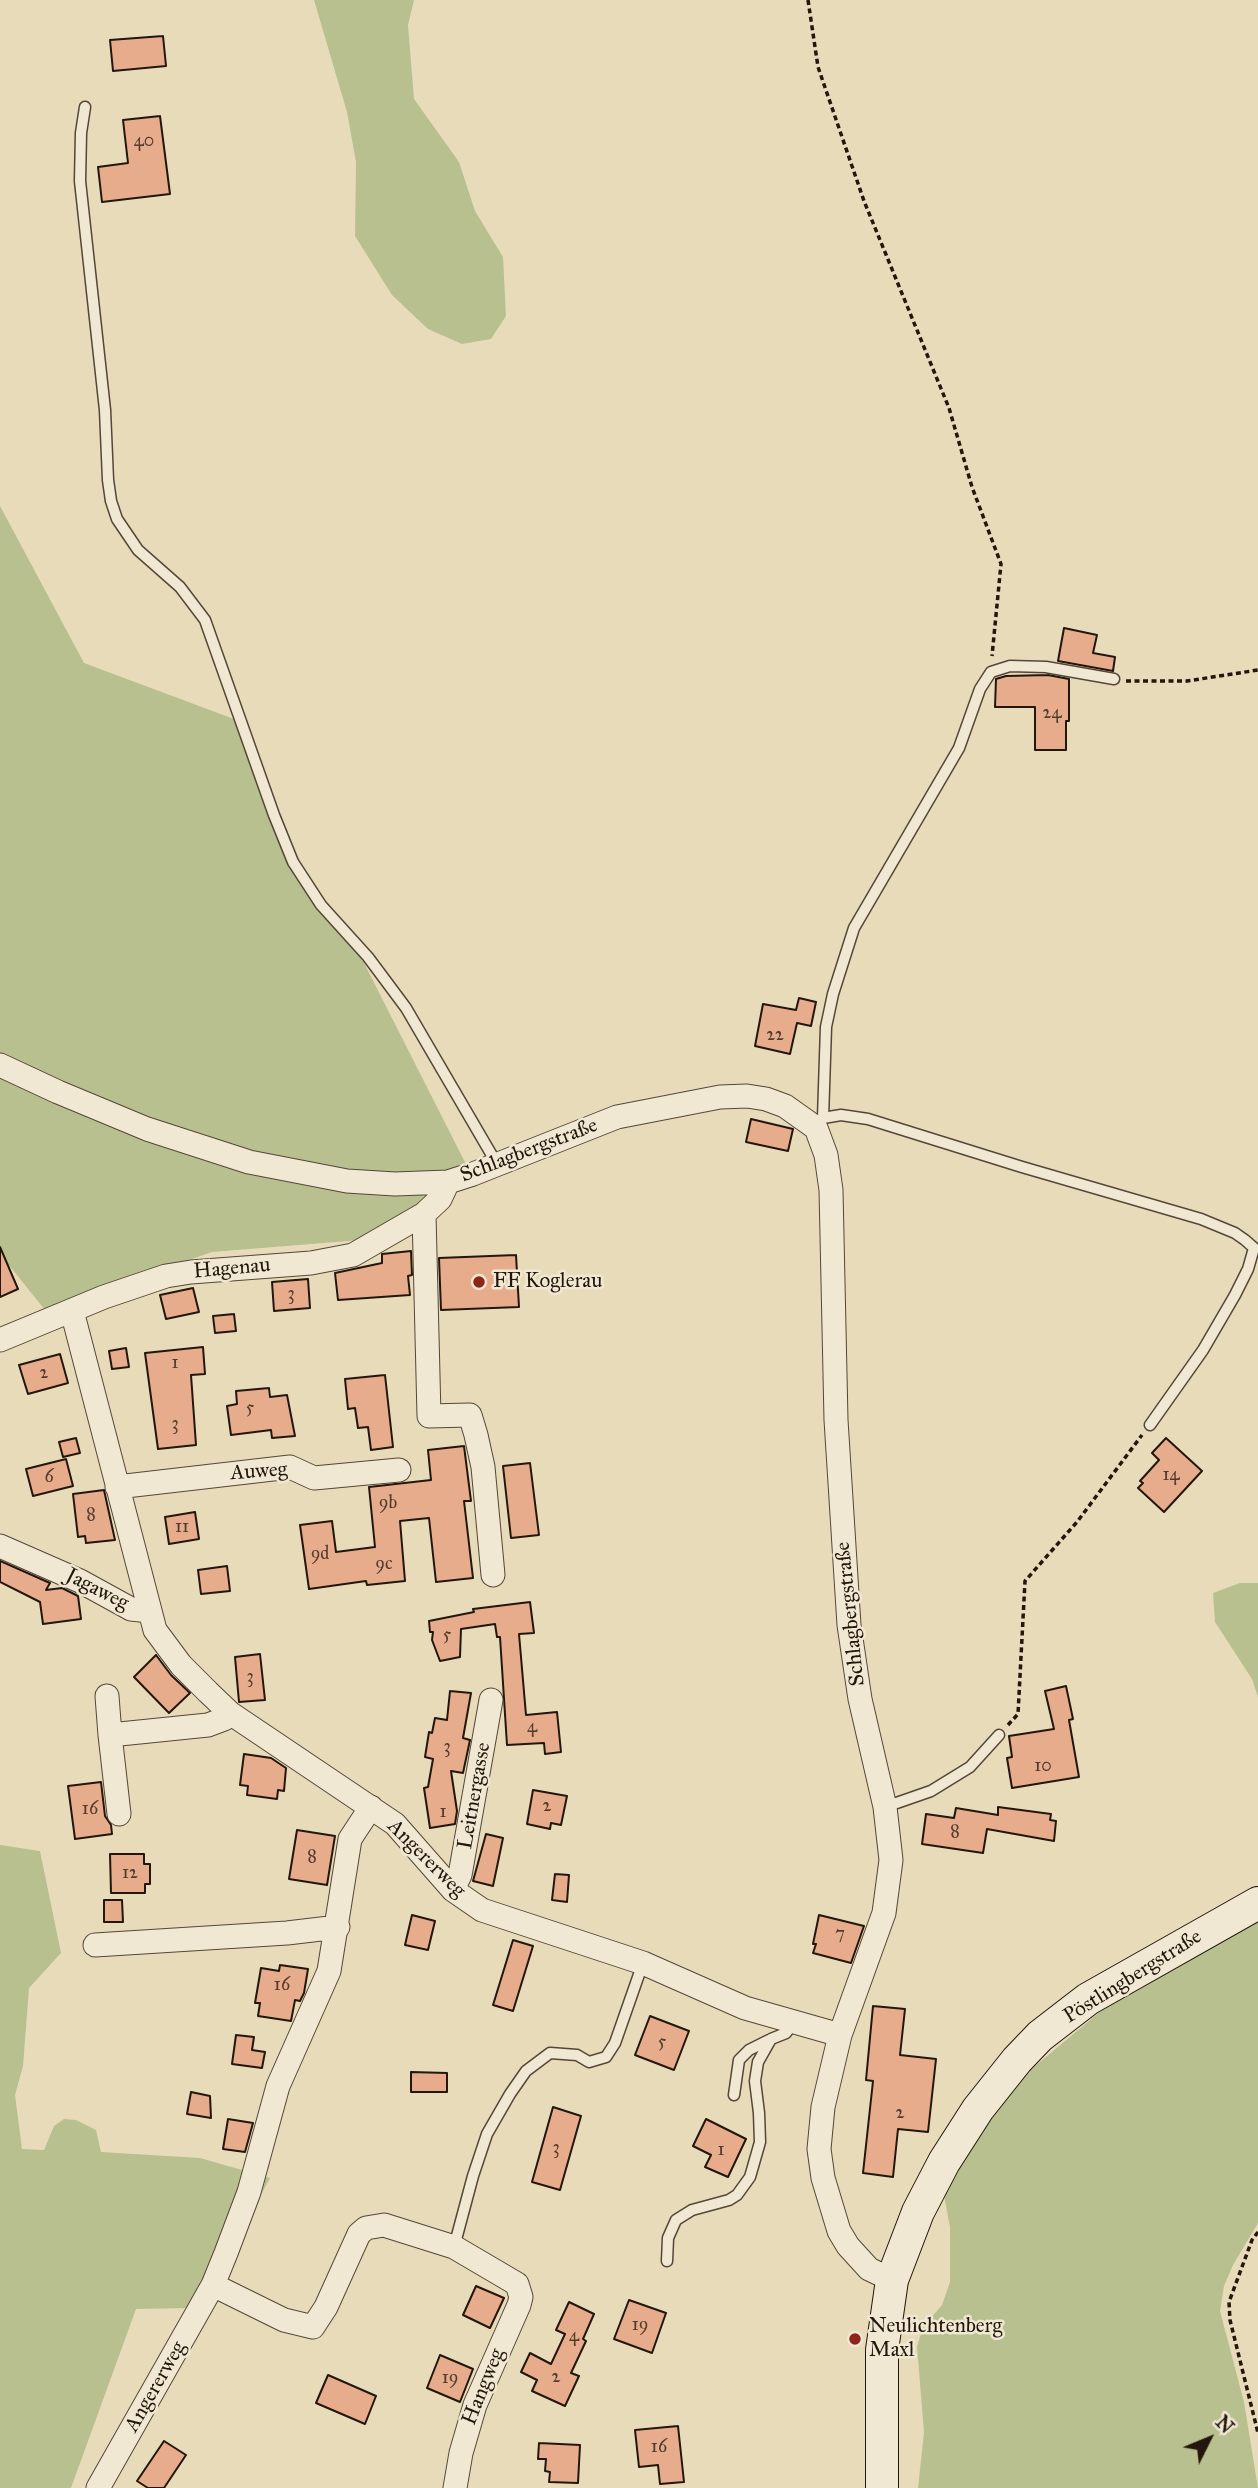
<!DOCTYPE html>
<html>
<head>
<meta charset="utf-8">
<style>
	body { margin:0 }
	#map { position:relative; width:1258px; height:2488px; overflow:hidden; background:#e8dbba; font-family:"IM FELL Great Primer",serif }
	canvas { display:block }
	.north { position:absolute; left:1174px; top:2404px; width:70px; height:70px; -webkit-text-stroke:5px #f0e8d2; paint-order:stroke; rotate:47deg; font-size:19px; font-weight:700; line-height:28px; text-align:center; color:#23160c }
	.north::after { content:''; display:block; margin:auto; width:24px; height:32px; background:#23160c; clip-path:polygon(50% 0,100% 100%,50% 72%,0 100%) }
</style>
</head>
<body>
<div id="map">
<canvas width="1258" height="2488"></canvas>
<div class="north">N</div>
</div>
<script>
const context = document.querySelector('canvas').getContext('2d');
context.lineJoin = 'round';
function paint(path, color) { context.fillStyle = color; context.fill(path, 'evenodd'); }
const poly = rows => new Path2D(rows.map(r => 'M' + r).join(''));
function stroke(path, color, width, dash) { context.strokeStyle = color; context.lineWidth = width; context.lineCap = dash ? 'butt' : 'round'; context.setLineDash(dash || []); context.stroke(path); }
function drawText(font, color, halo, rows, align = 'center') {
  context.font = font + ' "IM FELL Great Primer",serif'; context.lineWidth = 5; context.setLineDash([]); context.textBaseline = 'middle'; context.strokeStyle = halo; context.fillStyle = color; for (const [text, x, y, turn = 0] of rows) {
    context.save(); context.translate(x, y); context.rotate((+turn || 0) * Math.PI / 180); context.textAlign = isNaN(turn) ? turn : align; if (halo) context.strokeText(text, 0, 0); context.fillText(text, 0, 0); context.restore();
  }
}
const green = poly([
	[314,0,414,0,408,25,414,99,459,162,475,211,503,257,506,316,491,339,462,344,428,329,392,295,355,236,356,162,347,112],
	[0,506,84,663,242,722,296,858,358,951,474,1180,373,1239,212,1252,45,1310,0,1254],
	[1240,1583,1258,1583,1258,1697,1252,1679,1215,1622,1213,1593],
	[0,1845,40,1851,61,1953,29,1988,23,2066,15,2095,22,2149,44,2150,54,2126,64,2119,76,2120,96,2130,101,2152,200,2158,270,2178,213,2285,192,2308,136,2309,71,2488,0,2488],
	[1258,1917,1258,2223,1233,2265,1224,2286,1220,2311,1244,2402,1258,2488,918,2488,924,2432,917,2347,923,2327,942,2305,950,2282,950,2227,944,2195,975,2139,1003,2101,1029,2071,1107,2006]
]);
const building = poly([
	[163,36,166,66,113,71,110,40,163,36],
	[160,116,170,194,102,202,98,167,128,163,123,120,160,116],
	[1064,628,1097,635,1093,653,1115,657,1113,671,1058,661,1064,628],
	[1048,675,1069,679,1069,721,1066,721,1066,750,1035,750,1035,707,995,707,996,679,1006,676,1048,675],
	[799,998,816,1002,811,1026,797,1023,790,1054,755,1046,763,1004,796,1010,799,998],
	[751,1119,793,1129,788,1151,746,1142,751,1119],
	[0,1247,18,1289,0,1297,0,1247],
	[411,1251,412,1275,408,1276,410,1295,338,1300,335,1273,382,1263,382,1254,411,1251],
	[516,1255,519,1307,441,1310,439,1258,516,1255],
	[308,1279,310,1308,274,1311,272,1282,308,1279],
	[193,1288,199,1312,166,1319,160,1295,193,1288],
	[234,1314,236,1331,215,1333,213,1316,234,1314],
	[203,1347,205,1374,191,1375,196,1445,158,1449,145,1353,203,1347],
	[126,1348,129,1367,112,1369,109,1351,126,1348],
	[60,1354,68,1383,28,1394,19,1365,60,1354],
	[385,1375,393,1447,371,1450,368,1427,358,1428,355,1408,348,1409,345,1379,385,1375],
	[269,1388,270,1397,287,1395,295,1436,272,1438,271,1430,231,1435,227,1406,237,1404,236,1391,269,1388],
	[76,1438,80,1453,63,1457,59,1442,76,1438],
	[1166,1438,1202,1471,1164,1512,1138,1488,1143,1483,1140,1481,1159,1460,1152,1453,1166,1438],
	[464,1446,471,1501,464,1501,473,1578,436,1582,429,1518,400,1521,405,1581,367,1585,366,1581,309,1589,300,1525,332,1521,336,1552,375,1547,369,1487,431,1480,428,1450,464,1446],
	[66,1459,73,1486,33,1496,26,1469,66,1459],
	[530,1463,539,1535,511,1538,503,1466,530,1463],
	[104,1490,115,1540,86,1543,85,1536,78,1537,73,1494,104,1490],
	[195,1512,199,1539,169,1544,165,1517,195,1512],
	[0,1561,50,1583,46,1590,62,1588,78,1596,81,1619,43,1624,40,1602,0,1582,0,1561],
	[227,1566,230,1591,201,1594,198,1570,227,1566],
	[530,1602,534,1633,519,1634,526,1715,557,1712,561,1752,545,1754,544,1743,507,1745,500,1637,497,1637,495,1624,461,1629,460,1657,440,1661,432,1640,433,1632,430,1632,429,1621,474,1612,473,1609,530,1602],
	[260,1654,265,1700,239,1702,235,1657,260,1654],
	[156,1655,171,1675,190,1693,169,1713,134,1677,156,1655],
	[1066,1686,1073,1719,1069,1720,1079,1777,1012,1788,1007,1758,1012,1757,1009,1736,1054,1729,1045,1691,1066,1686],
	[450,1691,471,1693,463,1738,470,1740,463,1773,451,1771,457,1811,455,1824,430,1828,424,1788,428,1787,433,1759,425,1757,429,1732,432,1733,435,1718,447,1720,450,1691],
	[244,1754,271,1758,286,1768,284,1791,278,1790,277,1799,247,1795,248,1786,240,1785,244,1754],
	[101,1782,105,1816,111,1825,112,1834,75,1839,68,1786,101,1782],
	[533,1790,567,1796,561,1825,551,1823,550,1829,527,1824,533,1790],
	[998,1807,1051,1814,1050,1820,1056,1821,1054,1841,987,1829,983,1853,922,1844,926,1814,954,1818,956,1808,998,1815,998,1807],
	[297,1830,335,1836,327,1885,289,1879,297,1830],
	[486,1834,503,1838,493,1886,473,1881,486,1834],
	[110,1854,144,1854,144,1864,150,1864,150,1884,145,1884,145,1893,111,1893,110,1854],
	[555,1874,569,1875,567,1902,552,1900,555,1874],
	[104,1900,122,1900,123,1922,104,1922,104,1900],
	[412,1915,435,1921,428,1950,405,1945,412,1915],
	[819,1915,864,1926,851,1963,813,1953,816,1944,813,1944,819,1915],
	[513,1940,533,1946,513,2011,493,2005,513,1940],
	[280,1965,308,1969,304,1993,300,2001,295,2000,291,2021,258,2016,260,2003,255,2003,261,1968,279,1971,280,1965],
	[873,2006,905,2009,900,2055,936,2059,928,2132,898,2129,893,2177,863,2173,873,2081,866,2080,873,2006],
	[650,2016,689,2031,674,2070,635,2055,650,2016],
	[236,2035,254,2037,252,2050,265,2052,262,2068,232,2064,236,2035],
	[411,2072,447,2073,447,2092,411,2092,411,2072],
	[191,2092,210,2096,211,2118,187,2114,191,2092],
	[553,2107,581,2116,560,2190,532,2182,553,2107],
	[228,2119,253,2123,245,2152,223,2149,228,2119],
	[706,2119,746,2139,728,2177,705,2167,711,2155,693,2146,706,2119],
	[476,2286,504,2298,490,2328,463,2315,476,2286],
	[629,2300,666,2313,652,2353,614,2339,629,2300],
	[569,2302,594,2314,583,2339,586,2341,571,2373,579,2376,565,2406,532,2391,537,2380,521,2372,530,2353,551,2364,565,2334,556,2330,569,2302],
	[440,2355,473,2369,460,2402,427,2388,440,2355],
	[328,2375,376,2396,365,2424,316,2403,328,2375],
	[678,2426,684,2482,660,2484,658,2465,639,2467,635,2430,678,2426],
	[164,2441,186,2455,164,2488,148,2488,137,2481,164,2441],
	[539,2443,580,2445,578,2483,549,2482,550,2472,545,2471,546,2459,538,2459,539,2443]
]);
const path = poly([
	[808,0,818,67,864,201,949,408,972,487,1001,564,992,656],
	[1126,681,1187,681,1258,670],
	[1008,1725,1018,1714,1025,1581,1077,1522,1142,1435],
	[1258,2232,1252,2240,1229,2302,1230,2320,1258,2433]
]);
const lane = poly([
	[85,107,81,133,80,181,105,410,108,480,111,501,117,519,138,550,180,587,205,620,274,815,293,862,321,905,368,957,406,1008,497,1164],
	[823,1118,841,1115,868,1119,1022,1167,1201,1219,1235,1233,1245,1240,1254,1248,1248,1269,1235,1295,1203,1350,1150,1425],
	[820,1123,823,1118,826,1027,833,994,854,928,959,748,980,689,991,672,1010,666,1046,667,1114,679],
	[885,1807,931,1791,970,1767,999,1735],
	[734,2095,739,2060,749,2050,769,2040],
	[454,2247,473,2176,487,2134,510,2094,526,2071,550,2053,577,2055,589,2062,606,2057,615,2043,643,1963],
	[667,2261,668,2238,676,2220,692,2210,729,2200,737,2195,750,2177,760,2142,759,2113,755,2081,758,2062,771,2039,786,2033,794,2022]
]);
const street = poly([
	[0,1065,58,1092,147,1129,249,1162,347,1181,395,1184,448,1182,473,1174,617,1117,720,1097,747,1096,766,1099,785,1106,816,1128,826,1155,831,1190,836,1420,849,1625,860,1699,885,1807,891,1860,884,1913,840,2035,823,2107,819,2149,823,2178,839,2231,848,2246,869,2269,892,2280],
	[424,1214,429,1416,470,1415,476,1435,483,1467,493,1575],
	[72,1311,155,1630,181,1665,208,1692,230,1713,395,1824,453,1890,482,1910,643,1963,745,2008,840,2035],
	[0,1340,104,1297,166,1276,191,1272,311,1263,353,1255,424,1214,440,1199,448,1182],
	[117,1487,290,1467,314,1478,399,1470],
	[0,1546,80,1581,131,1609,150,1611],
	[107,1696,110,1735],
	[119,1814,110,1735,208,1725,224,1719,230,1713],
	[453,1890,460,1875,491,1700],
	[95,1945,287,1933,338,1927],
	[213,2285,284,2320,313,2327,326,2307,359,2234,366,2228,384,2225,454,2247,517,2284,521,2297,519,2305,475,2405,461,2453,455,2488],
	[98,2488,213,2285,226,2253,249,2192,278,2086,329,1971,350,1839,371,1807]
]);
const secondary = poly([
	[882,2488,882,2350,892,2280,918,2212,944,2162,978,2109,1017,2060,1040,2036,1088,1999,1258,1903]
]);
const markers = [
	[479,1282,7,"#8f2418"],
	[855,2339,7,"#8f2418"]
];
const numberNames = [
	["40",144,142],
	["24",1052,714],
	["22",775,1036],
	["3",291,1295],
	["1",175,1364],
	["2",44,1374],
	["5",250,1409],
	["3",175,1425],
	["14",1171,1476],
	["6",49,1478],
	["9b",388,1504],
	["8",91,1516],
	["11",182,1528],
	["9d",320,1555],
	["9c",384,1565],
	["5",447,1636],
	["3",250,1678],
	["4",532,1728],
	["3",447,1748],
	["10",1043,1767],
	["2",547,1807],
	["16",90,1810],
	["1",443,1813],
	["8",955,1833],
	["8",312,1858],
	["12",130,1874],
	["7",840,1935],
	["16",282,1986],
	["5",662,2043],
	["2",900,2114],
	["3",556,2149],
	["1",721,2151],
	["19",640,2326],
	["4",574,2337],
	["2",556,2378],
	["19",450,2379],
	["16",659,2448]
];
const streetNames = [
	["Schlagbergstraße",529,1151,-21],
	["Hagenau",232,1269,-5],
	["Auweg",259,1472,-4],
	["Jagaweg",97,1590,27],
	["Schlagbergstraße",851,1614,-96],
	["Leitnergasse",475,1796,-80],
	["Angererweg",426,1859,45],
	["Pöstlingbergstraße",1133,1977,-32],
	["Angererweg",156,2387,-60],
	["Hangweg",484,2387,-68]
];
const poiNames = [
	["FF Koglerau",493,1282],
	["Neulichtenberg",869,2327],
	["Maxl",869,2351]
];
paint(green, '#b8c08f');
paint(building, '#e6ac8c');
stroke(building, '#23160c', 2);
stroke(lane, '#544738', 13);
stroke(street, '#544738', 25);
stroke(secondary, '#23160c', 34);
stroke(path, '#23160c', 3.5, [5, 3.5]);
stroke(lane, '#f0e8d2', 10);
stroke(street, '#f0e8d2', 23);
stroke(secondary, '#f0e8d2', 32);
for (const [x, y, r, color] of markers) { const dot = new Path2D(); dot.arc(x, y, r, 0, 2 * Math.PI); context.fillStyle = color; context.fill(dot); stroke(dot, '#f0e8d2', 2.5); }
drawText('18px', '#543c2c', null, numberNames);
drawText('21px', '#23160c', '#f0e8d2', streetNames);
drawText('21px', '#23160c', '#f0e8d2', poiNames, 'left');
</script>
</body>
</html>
